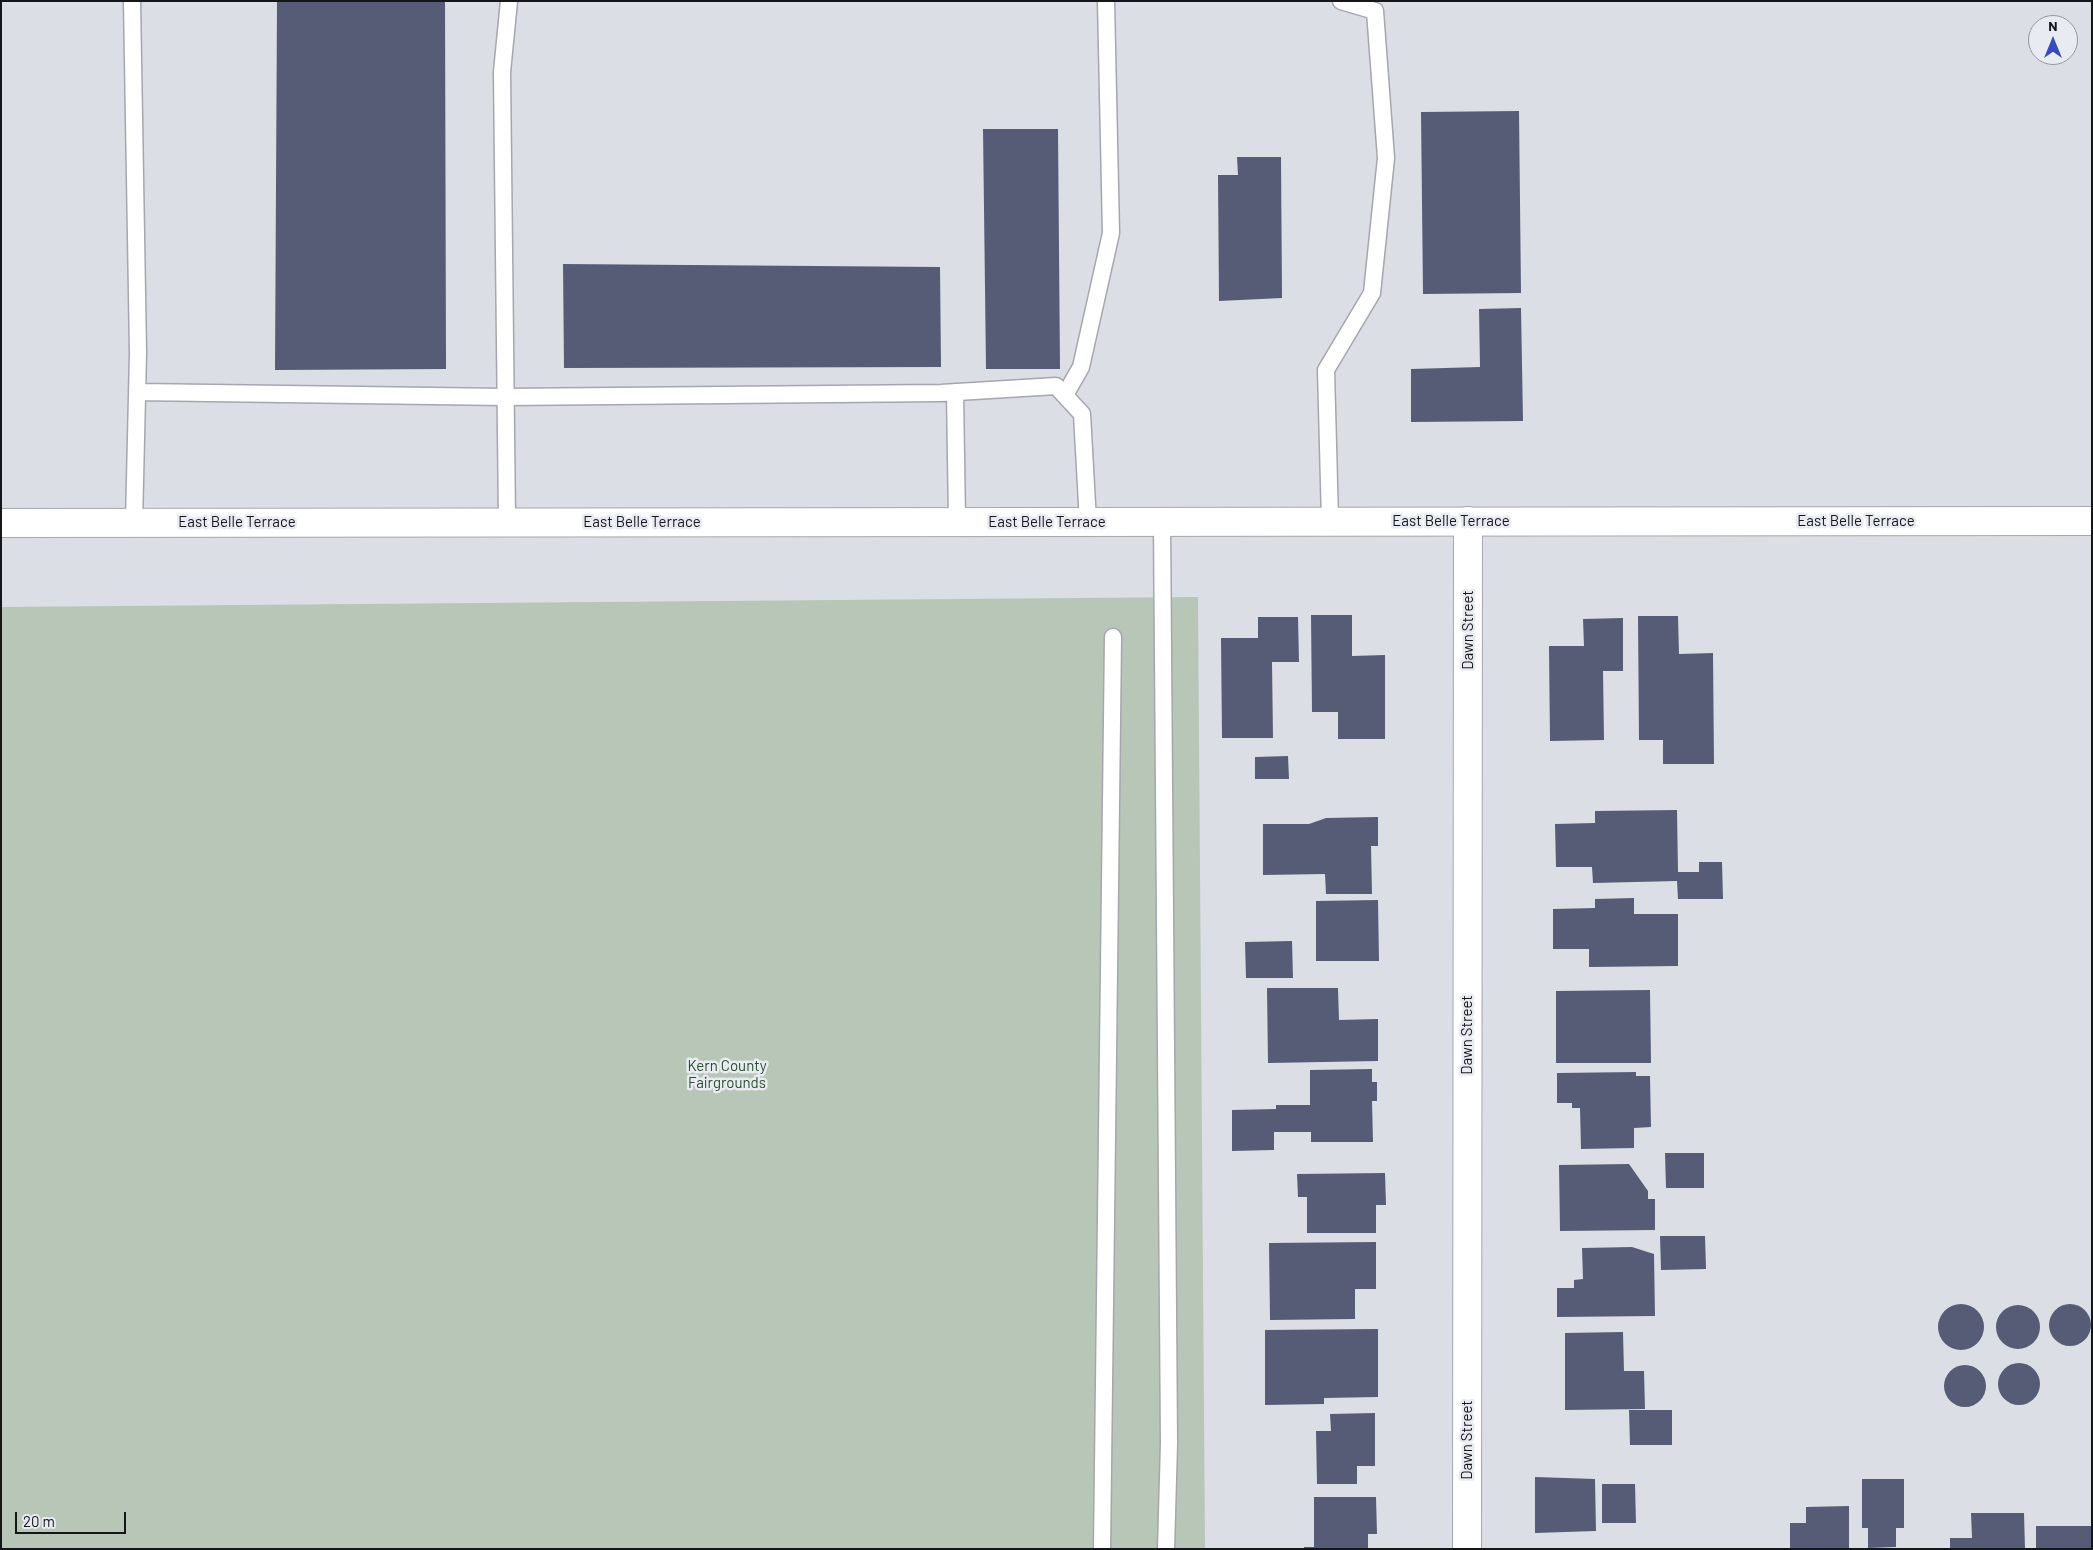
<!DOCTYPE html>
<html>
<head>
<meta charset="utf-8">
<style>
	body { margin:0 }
	#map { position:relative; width:2093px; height:1550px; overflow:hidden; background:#dcdee6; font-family:Barlow,sans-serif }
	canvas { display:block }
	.frame { position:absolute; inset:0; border:2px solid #151619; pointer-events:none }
	.north { position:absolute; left:2028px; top:15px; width:50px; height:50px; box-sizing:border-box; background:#e9ebf3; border:1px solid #94969c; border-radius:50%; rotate:0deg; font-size:14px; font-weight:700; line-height:20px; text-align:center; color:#151619 }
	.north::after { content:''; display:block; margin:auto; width:18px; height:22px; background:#374bbe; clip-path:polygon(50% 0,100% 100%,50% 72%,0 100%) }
	.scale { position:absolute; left:15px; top:1512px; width:111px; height:22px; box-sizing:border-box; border:2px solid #151619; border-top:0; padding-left:6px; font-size:15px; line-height:18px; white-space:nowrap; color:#151619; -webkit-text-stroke:4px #e9ebf3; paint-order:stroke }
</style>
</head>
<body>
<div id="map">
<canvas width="2093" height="1550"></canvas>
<div class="frame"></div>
<div class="north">N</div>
<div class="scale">20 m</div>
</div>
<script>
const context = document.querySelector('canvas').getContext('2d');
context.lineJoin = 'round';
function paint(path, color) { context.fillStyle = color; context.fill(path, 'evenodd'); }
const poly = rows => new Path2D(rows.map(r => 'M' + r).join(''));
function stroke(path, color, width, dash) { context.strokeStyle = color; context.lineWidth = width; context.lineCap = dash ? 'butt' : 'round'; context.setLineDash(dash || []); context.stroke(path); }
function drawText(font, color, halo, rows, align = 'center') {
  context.font = font + ' Barlow,sans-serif'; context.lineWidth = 5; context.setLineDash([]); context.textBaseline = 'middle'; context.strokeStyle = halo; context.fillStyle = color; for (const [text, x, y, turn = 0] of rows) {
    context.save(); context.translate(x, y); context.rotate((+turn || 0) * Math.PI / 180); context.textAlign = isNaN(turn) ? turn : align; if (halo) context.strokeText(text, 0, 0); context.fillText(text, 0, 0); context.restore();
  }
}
const green = poly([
	[1198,597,1205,1549,1,1549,1,607]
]);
const building = poly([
	[277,1,445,1,446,369,275,370],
	[1519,111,1521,293,1423,294,1421,112],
	[983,129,1058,129,1060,369,986,369],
	[1237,157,1281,157,1282,298,1219,301,1218,175,1238,175],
	[563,264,940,267,941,367,564,368],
	[1521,308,1523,421,1411,422,1411,369,1480,367,1479,309],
	[1311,615,1352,615,1352,656,1385,655,1385,739,1338,739,1338,712,1312,712],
	[1638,616,1678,616,1679,654,1713,653,1714,764,1663,764,1663,740,1639,740],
	[1258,617,1298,617,1299,662,1272,662,1273,738,1222,738,1221,638,1258,638],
	[1623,618,1623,671,1603,671,1604,740,1550,741,1549,646,1584,646,1583,619],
	[1288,756,1289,779,1255,779,1255,757],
	[1677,810,1678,872,1699,872,1699,862,1722,862,1723,899,1678,899,1677,881,1593,883,1592,867,1556,867,1555,824,1595,823,1595,811],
	[1378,817,1378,846,1371,846,1372,894,1326,894,1325,874,1263,875,1263,824,1309,824,1326,818],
	[1634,898,1634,914,1678,914,1678,966,1589,967,1589,949,1553,949,1553,909,1595,908,1595,899],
	[1378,900,1379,961,1316,961,1316,901],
	[1292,941,1293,978,1246,978,1245,942],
	[1267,988,1338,988,1339,1020,1378,1019,1378,1061,1268,1063],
	[1650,990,1651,1063,1556,1063,1556,991],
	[1372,1069,1372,1082,1377,1082,1377,1101,1372,1101,1373,1142,1311,1142,1311,1132,1274,1132,1274,1150,1232,1151,1232,1110,1276,1109,1276,1105,1310,1105,1310,1070],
	[1636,1072,1636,1076,1650,1076,1651,1127,1634,1128,1634,1148,1581,1149,1580,1108,1572,1108,1572,1103,1557,1103,1557,1073],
	[1665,1153,1704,1153,1704,1188,1666,1188],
	[1629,1164,1648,1191,1648,1199,1655,1199,1655,1230,1560,1231,1559,1165],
	[1385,1173,1386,1205,1376,1205,1376,1233,1307,1233,1307,1197,1298,1197,1297,1174],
	[1660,1236,1705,1236,1706,1269,1661,1270],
	[1376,1242,1376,1289,1355,1289,1355,1319,1270,1320,1269,1243],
	[1632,1247,1654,1254,1655,1316,1557,1317,1557,1288,1574,1288,1574,1280,1583,1279,1582,1248],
	'2049 1325a21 21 0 1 1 42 0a21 21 0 1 1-42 0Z',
	'1938 1327a23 23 0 1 1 46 0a23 23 0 1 1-46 0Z',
	'1996 1327a22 22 0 1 1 44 0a22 22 0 1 1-44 0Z',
	[1378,1329,1378,1397,1324,1398,1324,1404,1265,1405,1265,1330],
	[1623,1332,1624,1371,1644,1371,1645,1409,1565,1410,1565,1333],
	'1998 1384a21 21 0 1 1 42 0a21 21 0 1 1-42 0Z',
	'1944 1386a21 21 0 1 1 42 0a21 21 0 1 1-42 0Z',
	[1629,1410,1672,1410,1672,1445,1630,1445],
	[1375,1413,1375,1466,1357,1466,1357,1484,1317,1484,1316,1431,1331,1431,1330,1414],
	[1535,1477,1595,1479,1596,1531,1535,1533],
	[1862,1479,1904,1479,1904,1528,1896,1528,1896,1547,1868,1548,1868,1528,1862,1528],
	[1602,1484,1635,1484,1636,1523,1602,1523],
	[1314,1497,1376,1497,1377,1534,1368,1534,1368,1549,1304,1549,1304,1547,1314,1547],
	[1849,1506,1849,1549,1790,1549,1790,1523,1806,1523,1806,1507],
	[1971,1513,2024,1513,2025,1549,1950,1549,1950,1538,1972,1538],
	[2036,1526,2092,1526,2092,1549,2036,1549]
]);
const lane = poly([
	[132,1,138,353,134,523],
	[137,392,505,397,941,393,1056,386,1082,414,1088,522],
	[955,392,957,522],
	[1065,395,1081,367,1111,233,1106,1],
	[1162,521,1169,1443,1166,1549],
	[1330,521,1326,370,1372,293,1386,158,1375,11,1341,1],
	[507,522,502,72,509,1],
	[1102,1549,1113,637]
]);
const street = poly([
	[1467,1549,1468,521]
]);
const secondary = poly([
	[1,523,2092,521]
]);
const streetNames = [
	["East Belle Terrace",1451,521],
	["East Belle Terrace",1856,521],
	["East Belle Terrace",237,522],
	["East Belle Terrace",642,522],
	["East Belle Terrace",1047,522],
	["Dawn Street",1468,630,-90],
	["Dawn Street",1467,1035,-90],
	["Dawn Street",1467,1440,-90]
];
const parkNames = [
	["Kern County",727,1066],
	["Fairgrounds",727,1083]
];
paint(green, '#b7c6b7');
paint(building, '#565c76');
stroke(lane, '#a5a7ae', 19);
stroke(street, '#a5a7ae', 30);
stroke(secondary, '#a5a7ae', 30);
stroke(lane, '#fff', 16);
stroke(street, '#fff', 28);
stroke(secondary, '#fff', 28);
drawText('15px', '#151619', '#e9ebf3', streetNames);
drawText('15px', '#294f2c', '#e9ebf3', parkNames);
</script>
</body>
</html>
